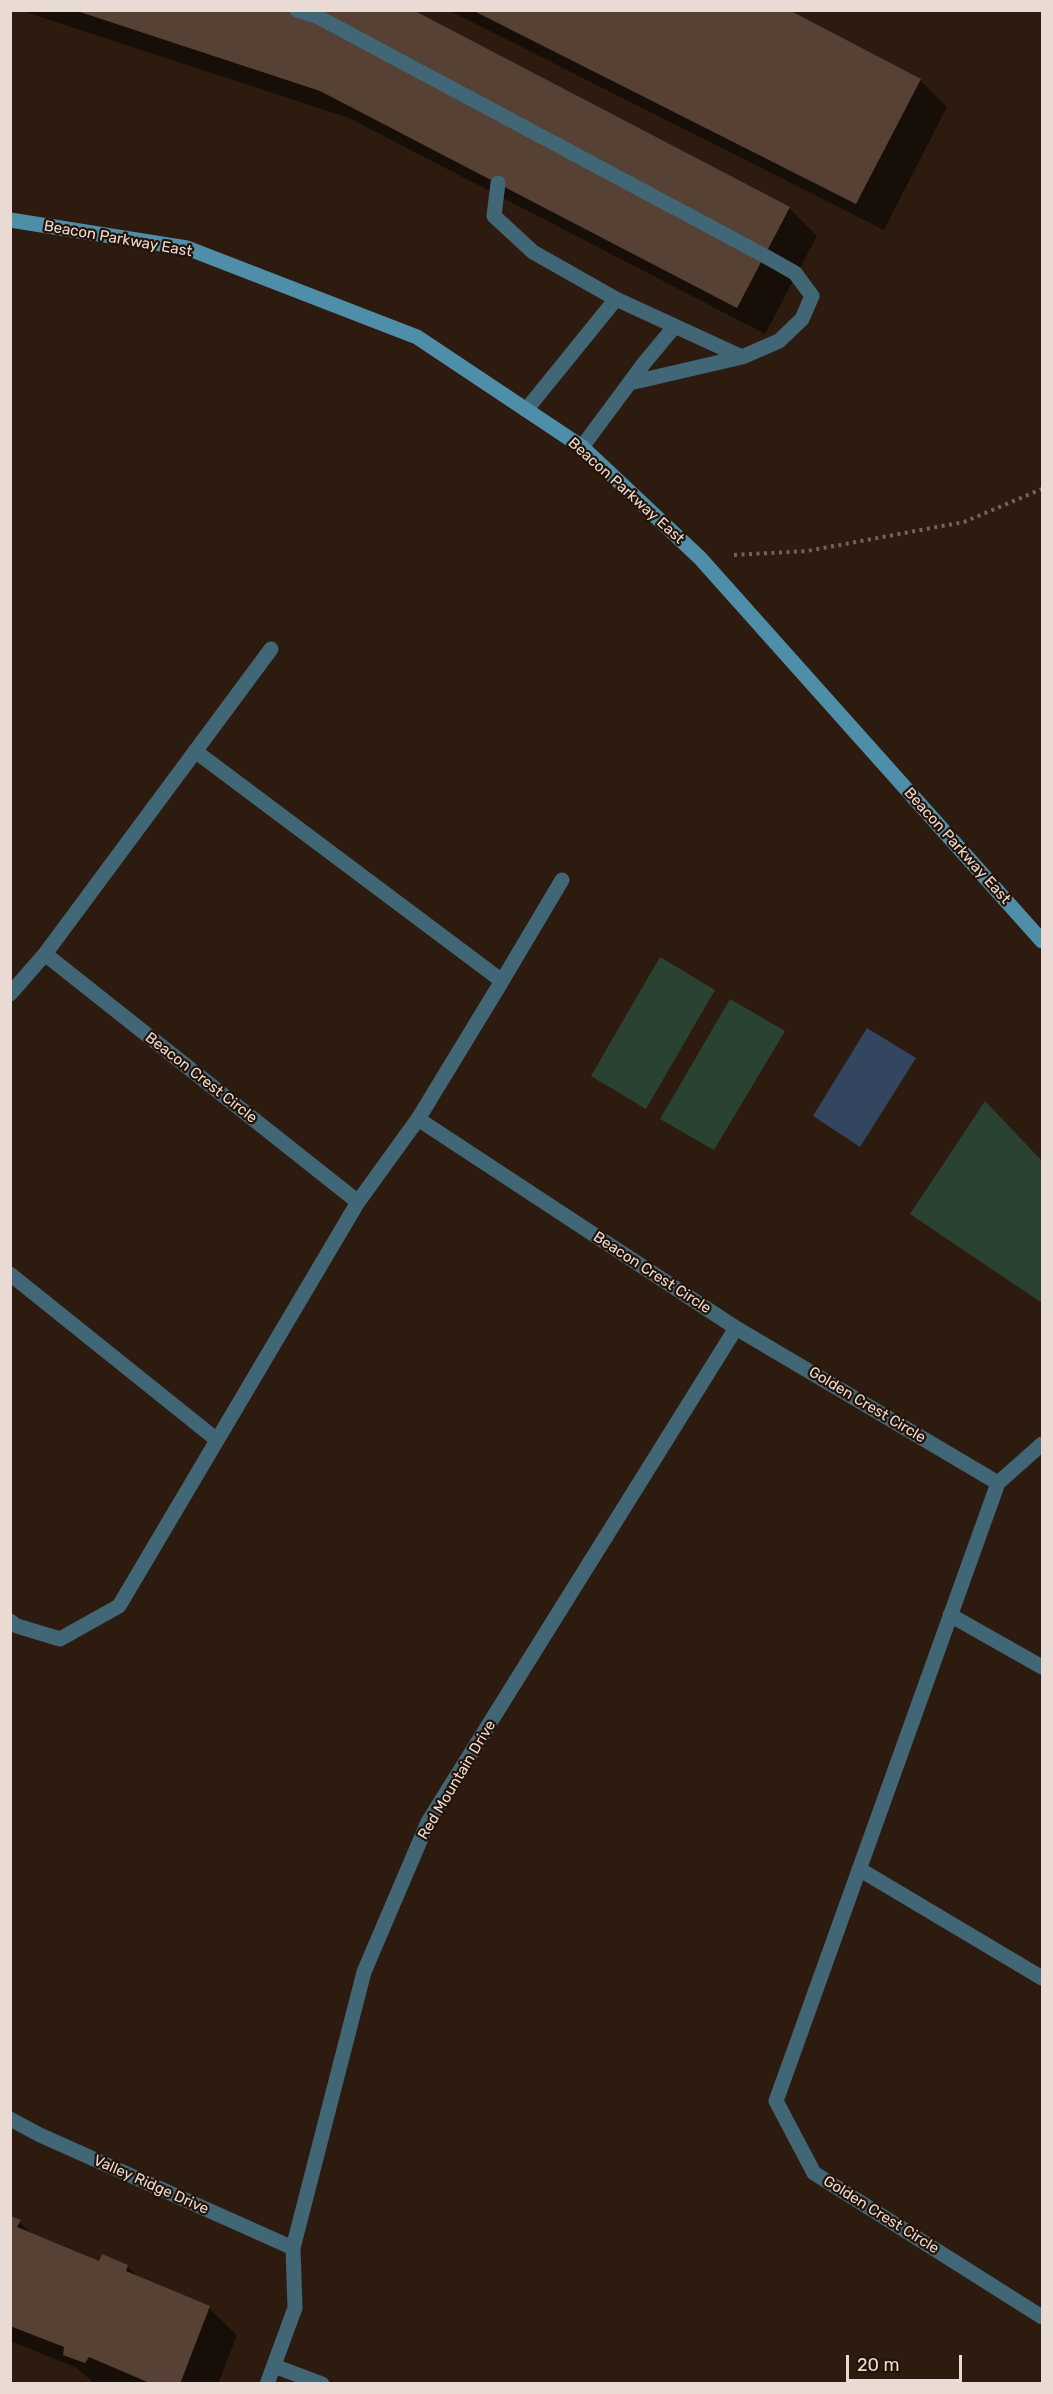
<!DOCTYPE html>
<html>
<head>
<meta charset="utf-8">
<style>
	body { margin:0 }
	#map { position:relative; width:1053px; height:2394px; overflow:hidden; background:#2e1b10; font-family:Rubik,sans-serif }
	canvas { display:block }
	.frame { position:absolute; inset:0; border:12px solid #e9dbd4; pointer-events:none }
	.scale { position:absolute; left:846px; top:2355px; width:116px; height:27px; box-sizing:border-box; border:3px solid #e9dbd4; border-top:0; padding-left:8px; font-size:18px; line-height:21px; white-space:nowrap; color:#e9dbd4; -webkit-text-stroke:4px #241207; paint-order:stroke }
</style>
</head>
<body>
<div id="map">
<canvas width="1053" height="2394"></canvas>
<div class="frame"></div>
<div class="scale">20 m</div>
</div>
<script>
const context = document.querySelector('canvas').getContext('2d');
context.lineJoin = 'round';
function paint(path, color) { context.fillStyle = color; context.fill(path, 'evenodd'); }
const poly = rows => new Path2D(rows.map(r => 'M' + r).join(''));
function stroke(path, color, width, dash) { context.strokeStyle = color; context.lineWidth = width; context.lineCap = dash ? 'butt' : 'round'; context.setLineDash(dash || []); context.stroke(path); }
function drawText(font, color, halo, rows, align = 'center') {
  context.font = font + ' Rubik,sans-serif'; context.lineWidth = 4.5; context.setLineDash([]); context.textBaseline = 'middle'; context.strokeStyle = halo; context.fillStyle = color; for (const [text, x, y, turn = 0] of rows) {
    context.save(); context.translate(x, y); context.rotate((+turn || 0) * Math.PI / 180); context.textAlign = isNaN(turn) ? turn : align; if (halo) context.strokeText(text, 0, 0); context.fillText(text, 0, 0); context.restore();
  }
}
const green = poly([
	[660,957,715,990,646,1109,591,1076],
	[730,999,785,1031,714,1150,660,1119],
	[985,1101,1042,1161,1042,1303,910,1214]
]);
const water = poly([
	[867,1028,916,1058,860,1147,813,1116]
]);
const shadow = poly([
	[19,10,410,10,789,208,817,236,765,334,349,118],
	[448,10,786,10,920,80,947,107,884,230],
	[10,2218,20,2222,33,2235,100,2263,103,2256,128,2267,139,2278,209,2308,237,2335,218,2384,95,2384,77,2368,10,2341]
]);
const building = poly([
	[74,10,413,10,790,207,737,308,320,91],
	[472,10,789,10,921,79,856,204],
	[10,2216,21,2220,17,2227,99,2261,102,2254,128,2265,126,2271,210,2306,180,2384,152,2384,89,2357,85,2363,63,2355,64,2347,10,2326]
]);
const path = poly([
	[734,555,807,551,964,522,1042,489]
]);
const lane = poly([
	[297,10,318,17,765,256,795,273,812,296,802,319,779,341,742,357,630,383],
	[498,183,494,216,533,252,616,299,742,357],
	[526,410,616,299],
	[582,447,645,362,675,326],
	[45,954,358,1202],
	[502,981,562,880],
	[10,994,45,954,271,649],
	[10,1274,217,1440],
	[1042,1444,998,1483,776,2101,814,2173,1042,2317],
	[950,1615,1042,1667],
	[10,1621,17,1626,60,1639,119,1606,358,1202,418,1119,502,981,195,751],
	[859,1869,1042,1978]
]);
const street = poly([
	[418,1119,736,1328,998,1483],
	[10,2119,40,2135,293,2248],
	[274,2366,322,2384],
	[267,2384,295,2308,293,2248,364,1972,428,1822,736,1328]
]);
const secondary = poly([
	[10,220,187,248,417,337,582,447,700,558,1042,941]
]);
const streetNames = [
	["Beacon Parkway East",118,239,10],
	["Beacon Parkway East",626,491,42],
	["Beacon Parkway East",957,846,48],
	["Beacon Crest Circle",201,1078,38],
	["Beacon Crest Circle",652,1273,33],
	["Golden Crest Circle",867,1405,31],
	["Red Mountain Drive",457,1780,-59],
	["Valley Ridge Drive",151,2185,24],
	["Golden Crest Circle",881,2215,32]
];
paint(green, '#294232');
paint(water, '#33455f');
paint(shadow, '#0007');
paint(building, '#574134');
stroke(path, '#746359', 4, [3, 4.5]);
stroke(lane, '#416676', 15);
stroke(street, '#416676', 15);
stroke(secondary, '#4f8ea8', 15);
drawText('15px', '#e9dbd4', '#241207', streetNames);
</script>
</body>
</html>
